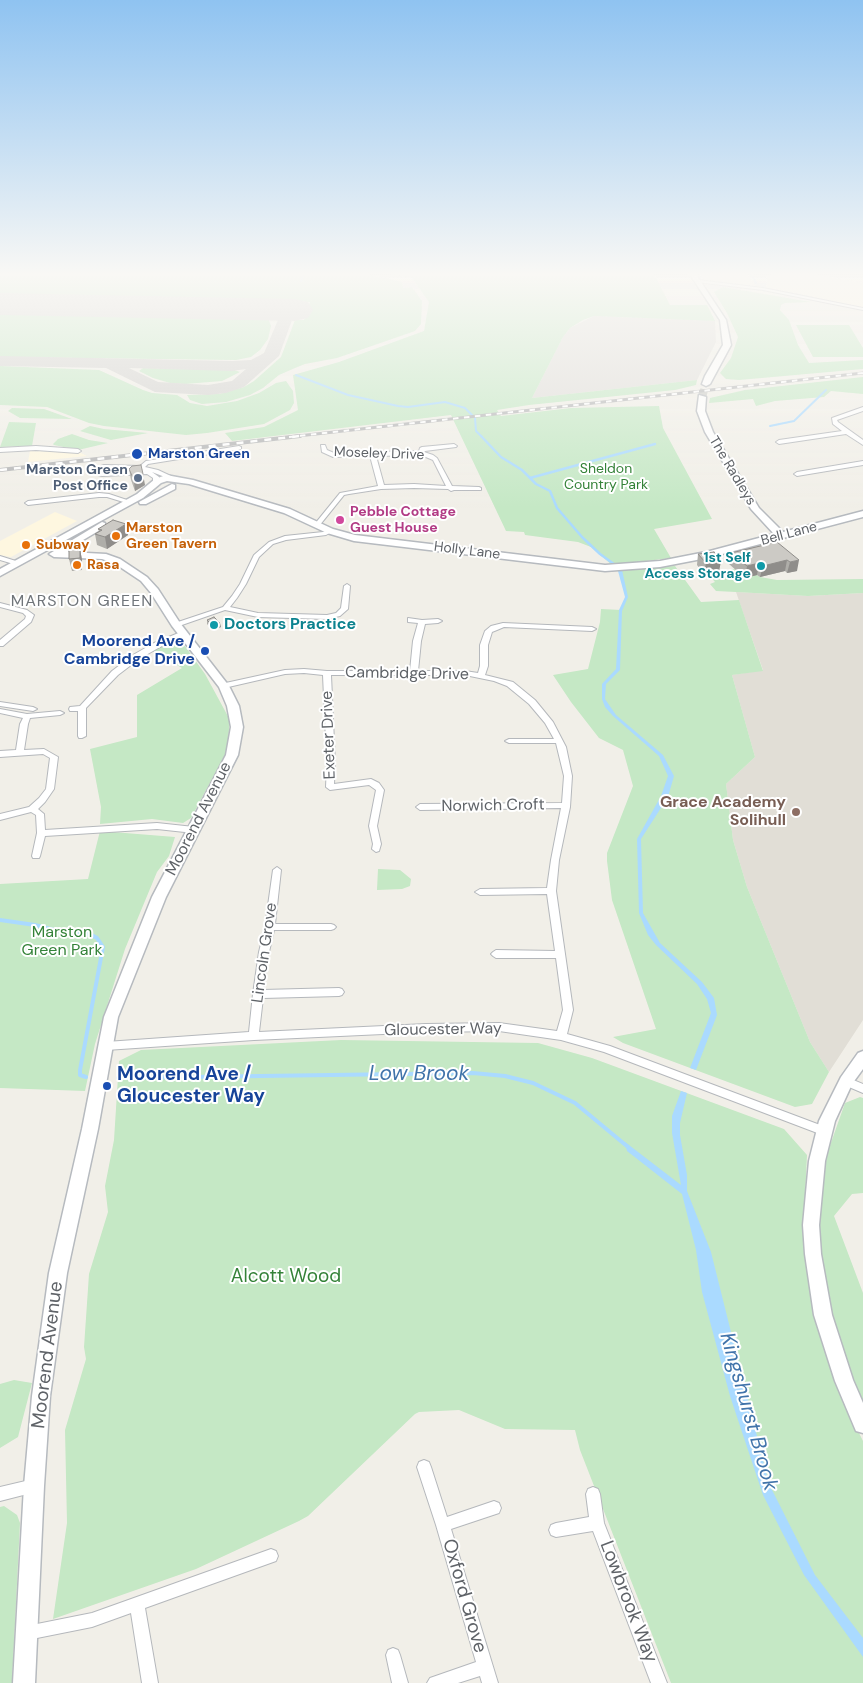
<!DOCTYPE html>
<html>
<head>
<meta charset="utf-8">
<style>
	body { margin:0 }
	canvas { display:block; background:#f1efe8 }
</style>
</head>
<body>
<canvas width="863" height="1683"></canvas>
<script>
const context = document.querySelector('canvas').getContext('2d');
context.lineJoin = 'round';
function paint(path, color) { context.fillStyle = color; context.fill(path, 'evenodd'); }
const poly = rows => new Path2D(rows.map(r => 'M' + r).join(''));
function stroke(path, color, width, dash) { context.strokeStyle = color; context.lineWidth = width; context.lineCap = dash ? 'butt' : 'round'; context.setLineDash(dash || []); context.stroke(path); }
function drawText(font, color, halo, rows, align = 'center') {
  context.font = font + ' "DM Sans",sans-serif'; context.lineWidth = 4; context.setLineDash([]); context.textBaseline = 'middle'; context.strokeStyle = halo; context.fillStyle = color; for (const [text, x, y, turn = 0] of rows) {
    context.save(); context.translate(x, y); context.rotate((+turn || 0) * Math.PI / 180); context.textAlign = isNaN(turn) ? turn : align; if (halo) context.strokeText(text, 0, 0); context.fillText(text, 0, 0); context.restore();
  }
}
const commercial = poly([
	[699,273,747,273,755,286,703,280],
	[779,273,808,273,863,283,863,307,766,287,767,275],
	[30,451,81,453,87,456,28,462],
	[55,512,77,521,11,557,0,555,0,541]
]);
const industrial = poly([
	[594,316,715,321,716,342,697,380,532,398,563,337,570,328]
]);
const education = poly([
	[736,592,808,596,863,593,863,1020,829,1072,810,1042,747,887,733,840,726,784,755,757,732,675,763,670]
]);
const green = poly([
	[0,273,362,273,402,282,403,288,412,287,422,301,421,324,415,331,392,339,337,358,305,364,295,368,279,375,263,388,250,395,226,402,202,404,190,400,187,395,219,394,244,387,254,381,281,357,295,320,304,320,310,302,0,296],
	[385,273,654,274,670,305,707,305,715,321,594,316,583,320,570,328,563,337,532,398,697,380,696,385,675,390,529,405,497,410,501,416,571,408,659,406,663,428,712,519,654,529,671,558,612,565,591,547,578,542,525,535,524,532,506,531,451,415,232,441,225,433,264,427,298,410,293,375,339,362,424,331,429,302,412,278],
	[723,287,811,302,785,303,781,305,780,310,789,320,798,345,809,363,863,360,863,369,739,380,726,379,720,373,731,358,738,337,727,313,714,292],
	[0,313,268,318,271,326,268,339,260,350,251,357,236,360,0,357],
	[796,325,849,325,863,348,863,357,813,357],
	[0,366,99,370,143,390,152,393,177,395,190,403,207,406,237,401,259,393,276,383,286,381,293,391,294,403,290,410,264,424,207,433,186,435,104,426,89,423,47,407,0,405],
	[143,368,234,370,240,372,222,381,185,384,170,383,153,378,139,371],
	[863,377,863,394,831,391,824,397,775,401,756,406,753,399,709,403,710,398,745,390],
	[12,408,44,409,72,419,20,418,8,411],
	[9,422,36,423,32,446,0,447],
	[90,426,104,429,148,433,111,440,80,431],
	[72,434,89,440,108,443,78,450,54,445,53,444,58,439],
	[675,566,701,602,739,600,763,671,732,675,755,757,726,784,733,840,747,887,810,1042,829,1072,812,1104,795,1107,623,1043,613,1037,656,1029,612,900,607,861,607,853,633,786,623,750,599,738,571,702,553,675,588,669,600,622,601,609,621,610,627,597,621,570],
	[734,569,757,575,760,577,777,580,863,579,863,593,808,596,736,592,716,591,710,584,715,582,708,574],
	[182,642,205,674,230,720,227,751,191,818,183,823,152,819,100,824,101,807,90,749,137,737,137,695,182,668,152,651,167,644],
	[100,831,175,837,169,856,157,872,125,949,95,1044,85,1091,0,1088,0,884,88,879],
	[378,869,400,870,411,879,410,886,402,889,377,890],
	[341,1040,538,1043,592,1058,784,1129,807,1155,804,1220,845,1405,863,1441,863,1683,671,1683,580,1450,575,1430,505,1429,459,1410,419,1412,415,1414,308,1516,299,1521,196,1569,53,1619,67,1523,65,1430,86,1359,84,1347,89,1274,108,1212,105,1186,114,1140,119,1061,141,1050],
	[860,1097,863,1098,863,1193,852,1194,834,1216,863,1293,863,1405,835,1334,823,1273,819,1218,827,1154,845,1103],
	[14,1380,32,1383,18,1437,0,1448,0,1384],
	[4,1506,17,1515,20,1523,12,1683,0,1683,0,1507]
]);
const water = poly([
	[622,570,628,597,622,611,620,670,606,684,605,699,616,715,663,755,674,776,668,797,641,839,643,913,660,943,702,982,714,998,717,1015,696,1070,690,1068,711,1013,707,999,697,984,656,945,648,935,639,913,637,839,661,796,668,776,659,756,613,716,605,707,602,699,602,684,616,669,619,610,625,597,618,571],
	[681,1091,687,1093,680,1123,680,1135,687,1175,687,1191,711,1252,769,1484,815,1575,863,1638,863,1657,804,1575,763,1495,730,1396,702,1292,696,1250,682,1194,627,1151,625,1142,681,1185,672,1133,672,1116]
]);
const streamFar2 = poly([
	[751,273,756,283],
	[301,281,304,273],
	[296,375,348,395,398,406,408,407,445,402,465,408,475,418,476,431,482,437],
	[770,426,794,421,826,390]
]);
const streamFar1 = poly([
	[481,436,501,457,522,470,536,484,550,491,557,508,582,537,600,554,618,567],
	[530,478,655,444]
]);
const stream = poly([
	[0,920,35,925,62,932,90,934,97,938,103,947,80,1070,80,1075,86,1077],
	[118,1078,473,1073,505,1076,533,1083,575,1103,628,1147]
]);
const taxiway = poly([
	[263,305,284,310,292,320,279,356,244,387,226,393,208,395,155,392,106,368,0,366,0,356,232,361,251,360,264,353,278,320,274,316,258,312,256,309,258,306,263,305],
	[129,368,232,371,246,369,232,381,208,385,158,382,129,368]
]);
const runway = poly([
	[0,293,295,299,308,302,313,310,308,318,295,321,0,315,0,293]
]);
const secondaryTunnel = poly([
	[702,397,706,384]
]);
const street = poly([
	[698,280,763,288,863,308,863,310,763,290,696,282,696,280,698,280],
	[863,407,863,411,837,420,838,422,863,440,863,445,846,434,779,444,776,442,779,440,842,431,833,424,832,418,863,407],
	[454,444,457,446,456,447,425,451,424,452,433,455,437,458,452,486,479,487,481,488,481,490,454,490,451,491,448,489,414,488,381,489,349,494,344,495,319,526,314,525,340,493,378,486,370,456,333,457,322,452,321,445,325,445,327,450,334,453,419,451,420,448,422,447,454,444],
	[421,455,433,460,446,486,414,484,384,485,376,456,421,455],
	[36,446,78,449,81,451,78,453,36,450,0,452,0,448,36,446],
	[239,446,241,447,241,449,148,464,145,467,158,470,175,478,170,479,152,472,159,477,159,482,156,484,153,482,153,478,147,474,102,476,94,474,92,469,104,465,140,466,146,461,239,446],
	[104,469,136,469,144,470,99,472,98,470,104,469],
	[863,461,863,465,797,476,794,474,797,472,863,461],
	[99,493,109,494,133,502,130,504,107,497,99,497,28,505,25,503,28,501,99,493],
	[330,529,333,531,326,535,286,540,273,544,259,557,246,584,237,598,230,607,258,613,327,615,336,613,341,608,344,586,347,584,350,586,348,609,340,616,327,619,258,617,225,610,179,626,176,626,172,624,223,607,232,596,240,584,254,555,269,542,285,536,323,532,330,529],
	[0,556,19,562,20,563,17,565,0,560,0,556],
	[0,603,27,610,34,615,31,622,3,646,0,646,0,640,25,619,26,616,23,613,0,607,0,603],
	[408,618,422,620,438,619,442,621,438,623,425,624,421,641,418,671,465,671,478,673,480,666,480,645,485,631,491,626,503,623,592,627,596,629,592,631,504,627,497,630,492,632,488,645,488,666,485,675,513,682,535,700,553,722,566,747,572,776,570,807,559,860,556,891,573,1010,567,1034,610,1046,828,1128,829,1131,828,1134,824,1136,820,1134,604,1052,561,1040,499,1031,426,1032,254,1040,106,1050,102,1049,101,1046,102,1043,106,1042,249,1032,253,994,259,952,265,927,273,870,277,867,281,870,275,924,331,924,334,925,336,927,334,929,331,930,274,930,269,952,263,990,339,988,342,989,344,992,342,995,339,996,263,998,259,1032,426,1024,499,1023,557,1031,563,1010,556,958,496,958,493,956,491,954,493,952,496,950,555,951,547,894,480,895,475,892,480,889,547,888,551,860,561,808,420,810,416,807,420,804,562,803,564,776,556,743,509,743,505,741,509,739,554,739,545,723,529,704,507,686,494,681,465,675,331,675,335,764,334,784,371,779,379,783,384,790,377,826,381,844,379,851,376,852,372,849,373,844,369,826,376,790,369,785,330,790,326,787,327,764,323,675,304,673,285,674,224,688,220,686,221,684,285,670,304,669,327,671,410,671,413,641,418,623,408,622,408,618],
	[181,632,184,632,188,634,160,647,139,659,118,675,86,708,86,736,82,738,79,738,78,736,78,711,70,711,69,709,70,707,80,706,112,671,133,655,154,643,181,632],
	[0,702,33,707,37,709,33,711,0,706,0,702],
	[0,709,27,714,60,711,64,713,60,715,30,718,28,724,24,750,44,749,58,757,54,789,45,802,38,809,44,814,45,830,157,823,194,827,198,830,194,833,157,829,45,836,40,856,39,858,33,858,32,856,37,833,36,815,31,812,0,820,0,814,29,807,39,798,46,789,50,758,43,754,0,757,0,751,16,750,20,724,23,718,0,713,0,709],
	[846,1077,863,1084,863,1093,842,1084,841,1081,842,1078,846,1077],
	[424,1460,429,1462,431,1467,447,1517,494,1501,499,1503,501,1508,499,1513,451,1529,498,1683,482,1683,480,1676,458,1683,427,1683,430,1678,476,1662,436,1525,417,1467,419,1462,424,1460],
	[34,1479,39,1481,41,1486,39,1491,0,1501,0,1487,34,1479],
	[593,1487,598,1489,600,1494,604,1523,667,1683,651,1683,593,1531,556,1537,551,1535,549,1530,551,1525,556,1523,589,1517,586,1494,588,1489,593,1487],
	[271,1549,276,1551,278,1556,276,1561,145,1608,158,1683,142,1683,131,1613,92,1627,27,1640,22,1638,20,1633,22,1628,27,1626,92,1613,271,1549],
	[393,1648,398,1650,400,1655,408,1683,392,1683,386,1655,388,1650,393,1648]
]);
const secondary = poly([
	[689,273,695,273,726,320,731,345,710,384,706,386,702,384,705,376,723,345,720,320,689,273],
	[699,395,706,397,705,411,713,432,759,508,783,532,863,511,863,517,707,558,660,567,605,571,354,541,327,533,284,513,189,484,167,481,161,483,143,498,0,576,0,569,137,494,155,479,166,475,193,480,290,509,333,529,355,535,605,565,660,561,706,552,774,534,751,509,705,432,697,411,699,395],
	[172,484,175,485,175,489,146,504,140,504,139,502,172,484],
	[102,522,105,523,105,527,73,546,68,552,106,554,120,559,147,577,158,589,180,623,229,686,239,706,243,727,238,755,166,897,118,1017,98,1129,67,1273,50,1396,44,1486,35,1683,13,1683,24,1486,32,1396,49,1273,82,1129,104,1017,152,897,226,755,231,727,227,706,219,687,172,626,151,593,141,581,114,563,102,559,54,557,49,554,102,522],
	[863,1051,863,1069,852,1084,835,1121,825,1161,819,1225,821,1254,832,1315,853,1380,863,1403,863,1433,856,1431,835,1381,814,1315,805,1254,803,1225,809,1161,819,1121,841,1077,858,1053,863,1051]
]);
const railFar1 = poly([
	[289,437,863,373]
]);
const rail = poly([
	[0,470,300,436]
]);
const wall = poly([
	[129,469,145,485,135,491,131,480],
	[98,529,128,535,107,549,97,545,95,534,99,531],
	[777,542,797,571,787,573,785,571,760,577,757,575,745,578,729,564,731,553],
	[80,549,82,560,82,570,72,571,69,559],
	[698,554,719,572,704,574,697,565],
	[207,620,221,627,213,630,207,624]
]);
const shadedWall = poly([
	[143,474,145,485,135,491,134,480],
	[126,524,128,535,107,549,105,537],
	[80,549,82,560,82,570,80,558],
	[787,560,785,571,760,577,763,566],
	[799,560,797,571,787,573,790,562],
	[721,561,719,572,704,574,706,563],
	[759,563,757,575,745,578,747,566],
	[220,623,221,627,213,630,213,626]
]);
const building = poly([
	[141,465,143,474,134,480,129,469,132,466,141,465],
	[113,520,126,524,105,537,95,534,102,530,98,529,113,520],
	[777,542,799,560,790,562,787,560,763,566,759,563,747,566,731,553,777,542],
	[69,549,80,549,80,558,69,559,69,549],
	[714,552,721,561,706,563,698,554,714,552],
	[214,617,220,623,213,626,207,620,214,617]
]);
const markers = [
	[137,454,6,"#1a4fb4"],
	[138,478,5,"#5c6f8a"],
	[340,520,5,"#d1479c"],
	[116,536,5,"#e8710a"],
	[26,545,5,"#e8710a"],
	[77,565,5,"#e8710a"],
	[761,566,5,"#0f9aa8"],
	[214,625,5,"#0f9aa8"],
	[205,651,5,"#1a4fb4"],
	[796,812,5,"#8d6e63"],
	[107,1086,5,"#1a4fb4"]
];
const farTransitnames = [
	["Marston Green",148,454]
];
const farStreetnames = [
	["Moseley Drive",379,454,2],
	["The Radleys",732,471,59],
	["Bell Lane",789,534,-15],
	["Holly Lane",467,551,7]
];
const farParknames = [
	["Sheldon",606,469],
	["Country Park",606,485]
];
const farServicenames = [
	["Marston Green",128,470],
	["Post Office",128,486]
];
const farHotelnames = [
	["Pebble Cottage",350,512],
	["Guest House",350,528]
];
const farFoodnames = [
	["Marston",126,528],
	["Green Tavern",126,544],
	["Subway",36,545],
	["Rasa",87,565]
];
const farCulturenames = [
	["1st Self",751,558],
	["Access Storage",751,574]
];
const farQuarternames = [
	["MARSTON GREEN",82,602]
];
const cultureNames = [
	["Doctors Practice",224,625]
];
const transitNames = [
	["Moorend Ave /",195,642],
	["Cambridge Drive",195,660]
];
const streetNames = [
	["Cambridge Drive",407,674,1],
	["Exeter Drive",329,735,-92],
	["Norwich Croft",493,806,-1],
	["Moorend Avenue",199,819,-63],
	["Lincoln Grove",265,953,-82],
	["Gloucester Way",443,1030,-1]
];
const educationNames = [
	["Grace Academy",786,803],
	["Solihull",786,821]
];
const parkNames = [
	["Marston",62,933],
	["Green Park",62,951]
];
const nearTransitnames = [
	["Moorend Ave /",117,1075],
	["Gloucester Way",117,1097]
];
const nearParknames = [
	["Alcott Wood",286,1277]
];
const nearStreetnames = [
	["Moorend Avenue",48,1355,-83],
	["Oxford Grove",464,1596,74],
	["Lowbrook Way",628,1602,69]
];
const nearWaternames = [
	["Low Brook",419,1074],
	["Kingshurst Brook",748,1412,74]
];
paint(commercial, '#fef7e0');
paint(industrial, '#e0deda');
paint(education, '#e1ded6');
paint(green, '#c5e8c5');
paint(water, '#aadaff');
stroke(streamFar2, '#aadaff', 2);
stroke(streamFar1, '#aadaff', 2.5);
stroke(stream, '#aadaff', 4);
paint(taxiway, '#d4d3d0');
paint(runway, '#d4d3d0');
stroke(secondaryTunnel, '#ccccc8', 8, [8, 4]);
stroke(street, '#b5b8bc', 2);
stroke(secondary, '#b6babf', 3);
paint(street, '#fff');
paint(secondary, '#fff');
stroke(railFar1, '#b6b7b8', 3);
stroke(rail, '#b6b7b8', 4);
stroke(railFar1, '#fff', 2, [5.5]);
stroke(rail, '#fff', 2.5, [7]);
paint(wall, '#afaea9');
paint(shadedWall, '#8f8d8a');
paint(building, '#cccac5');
stroke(building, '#8f8d8a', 1);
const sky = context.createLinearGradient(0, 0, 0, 508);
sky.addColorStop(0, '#8fc3f1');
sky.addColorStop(0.54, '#f9f8f5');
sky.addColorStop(1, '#f9f8f500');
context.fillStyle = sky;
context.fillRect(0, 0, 863, 508);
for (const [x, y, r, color] of markers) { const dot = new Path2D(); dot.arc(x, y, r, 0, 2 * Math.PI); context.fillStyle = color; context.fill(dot); stroke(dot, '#fff', 2); }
drawText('bold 14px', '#164399', '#fff', farTransitnames, 'left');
drawText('14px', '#5f6368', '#fff', farStreetnames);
drawText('14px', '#348238', '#fff', farParknames);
drawText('bold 14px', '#4e5e75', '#fff', farServicenames, 'right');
drawText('bold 14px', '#b23c85', '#fff', farHotelnames, 'left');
drawText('bold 14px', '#c56008', '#fff', farFoodnames, 'left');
drawText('bold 14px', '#0d838f', '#fff', farCulturenames, 'right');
context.letterSpacing = '1px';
drawText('16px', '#70757a', '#fff', farQuarternames);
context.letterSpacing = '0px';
drawText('bold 16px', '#0d838f', '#fff', cultureNames, 'left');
drawText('bold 16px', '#164399', '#fff', transitNames, 'right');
drawText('16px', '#5f6368', '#fff', streetNames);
drawText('bold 16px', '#785e54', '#fff', educationNames, 'right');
drawText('16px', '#348238', '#fff', parkNames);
drawText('bold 19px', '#164399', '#fff', nearTransitnames, 'left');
drawText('19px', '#348238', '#fff', nearParknames);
drawText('19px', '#5f6368', '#fff', nearStreetnames);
drawText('italic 21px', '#4174aa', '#fff', nearWaternames);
</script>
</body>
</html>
